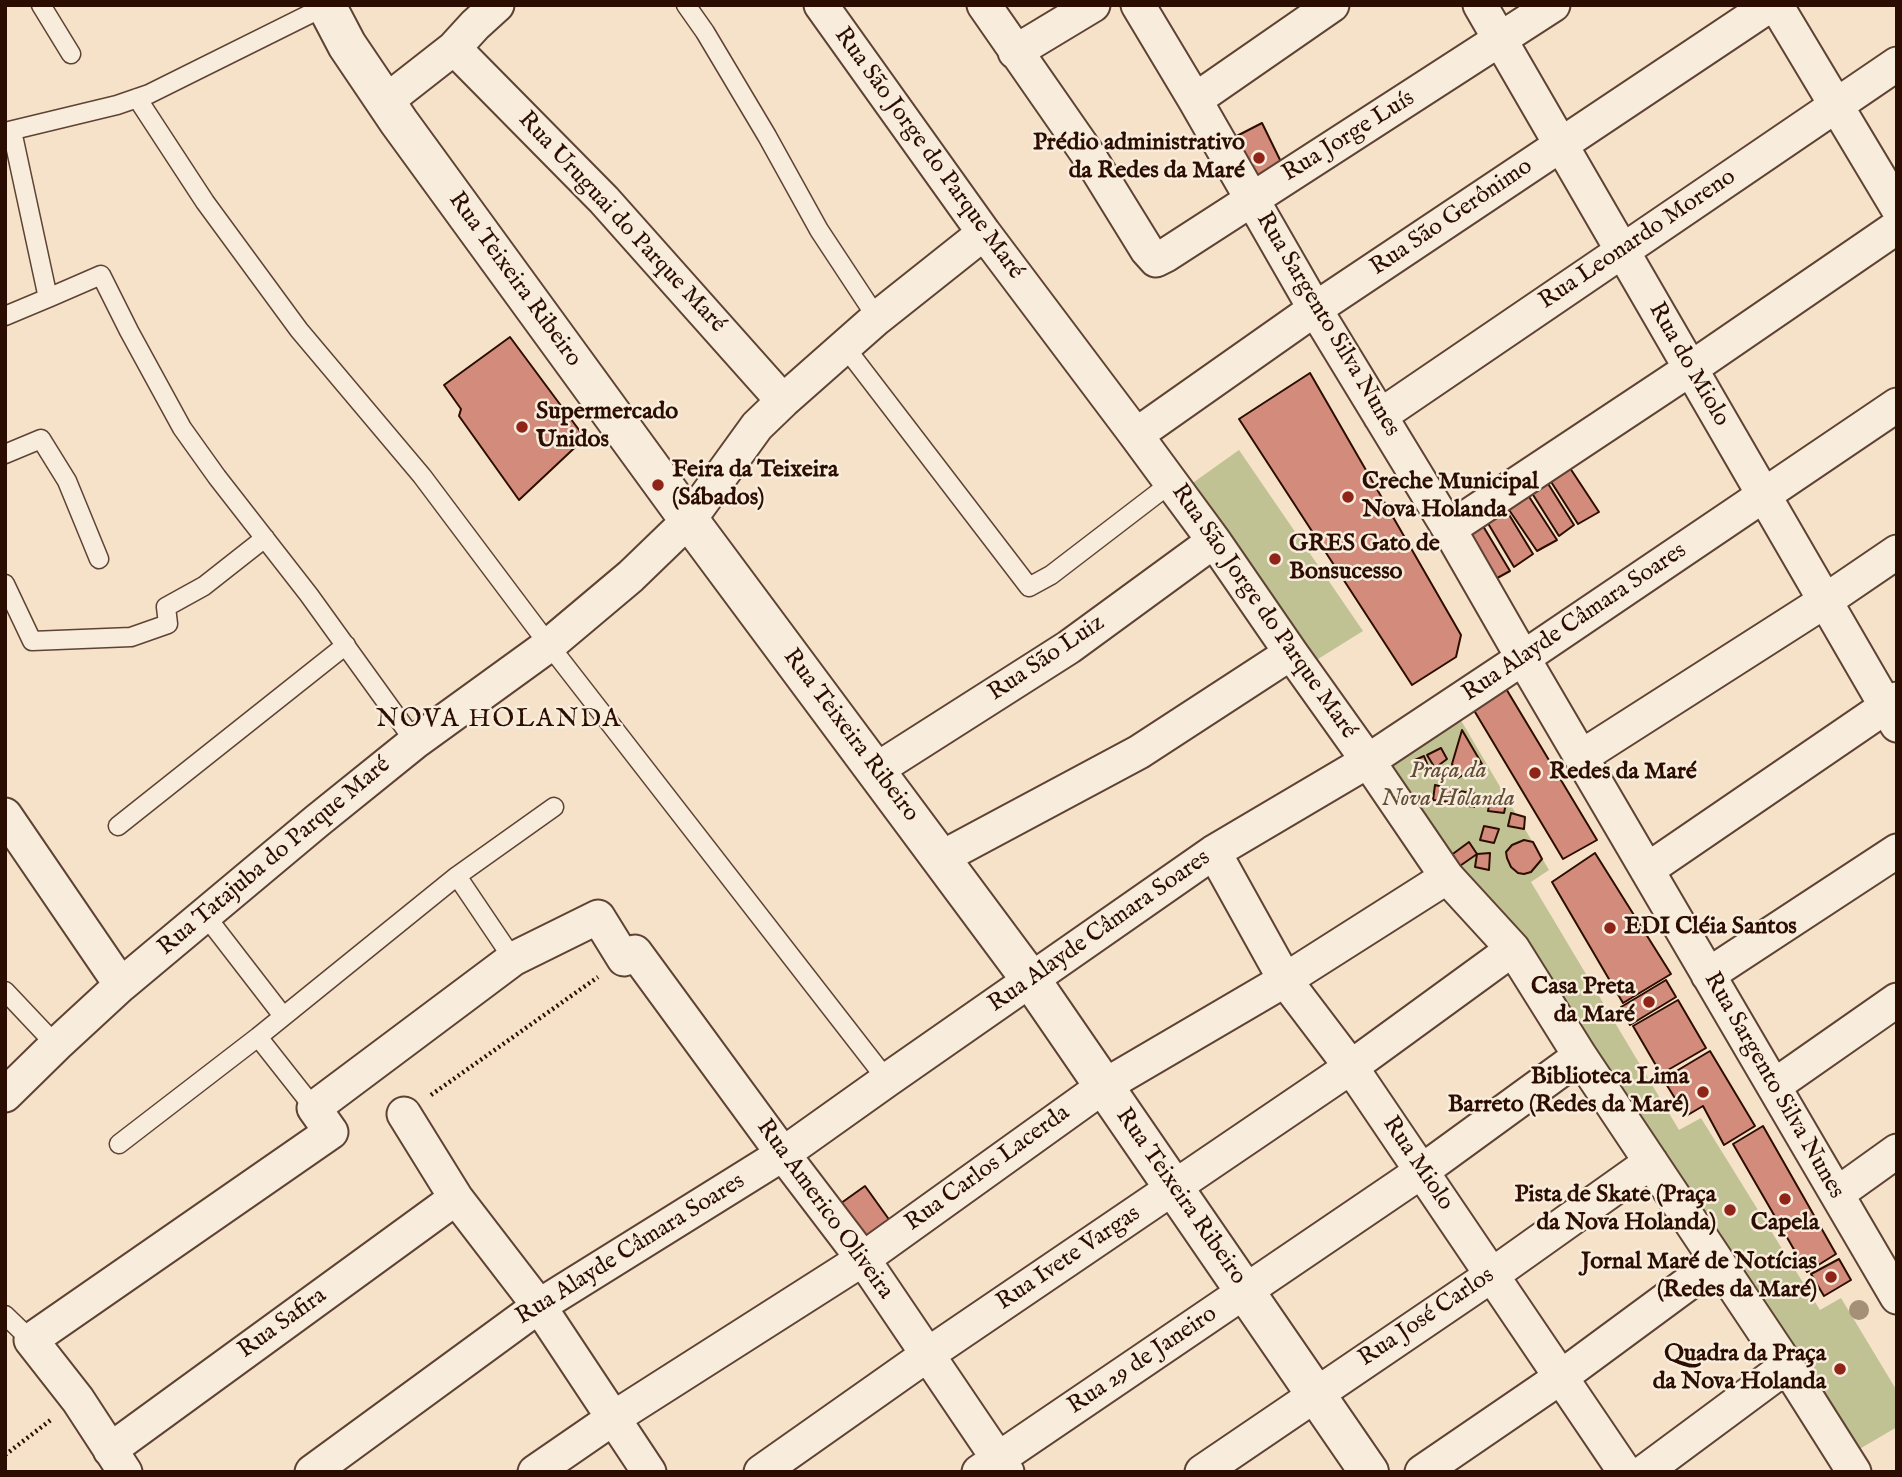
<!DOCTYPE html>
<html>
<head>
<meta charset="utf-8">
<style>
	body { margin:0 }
	#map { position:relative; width:1902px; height:1477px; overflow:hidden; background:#f5e2c9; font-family:"IM FELL English",serif }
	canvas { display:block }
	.frame { position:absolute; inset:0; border:7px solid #2c0d01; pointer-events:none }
</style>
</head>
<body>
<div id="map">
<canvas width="1902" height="1477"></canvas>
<div class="frame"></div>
</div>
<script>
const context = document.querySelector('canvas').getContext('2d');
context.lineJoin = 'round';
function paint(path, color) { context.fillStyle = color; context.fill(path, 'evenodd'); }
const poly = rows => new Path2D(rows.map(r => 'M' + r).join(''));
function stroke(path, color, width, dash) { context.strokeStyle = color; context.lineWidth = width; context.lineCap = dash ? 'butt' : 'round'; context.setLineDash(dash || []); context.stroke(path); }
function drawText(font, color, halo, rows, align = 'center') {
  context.font = font + ' "IM FELL English",serif'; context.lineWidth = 5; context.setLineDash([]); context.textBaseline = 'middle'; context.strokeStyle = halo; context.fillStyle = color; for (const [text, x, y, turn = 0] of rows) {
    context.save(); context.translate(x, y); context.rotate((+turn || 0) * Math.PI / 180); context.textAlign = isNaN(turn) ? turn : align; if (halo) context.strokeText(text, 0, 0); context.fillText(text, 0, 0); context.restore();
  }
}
const green = poly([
	[1239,450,1363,631,1310,664,1187,487],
	[1459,717,1549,870,1531,882,1679,1130,1701,1118,1820,1310,1841,1298,1897,1391,1897,1427,1851,1454,1381,765]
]);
const building = poly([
	[1262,123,1284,168,1255,184,1229,140,1262,123],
	[510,337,585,438,519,500,459,416,461,409,444,385,510,337],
	[1310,373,1461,635,1456,657,1412,685,1239,419,1310,373],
	[1568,465,1599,512,1578,524,1548,477,1568,465],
	[1547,482,1574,525,1559,536,1530,490,1547,482],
	[1526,492,1557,540,1537,551,1505,504,1526,492],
	[1505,508,1533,554,1514,567,1486,520,1505,508],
	[1483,526,1510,571,1490,582,1465,539,1483,526],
	[1505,687,1597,840,1563,859,1472,707,1505,687],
	[1462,730,1482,764,1458,778,1452,764,1462,730],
	[1441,748,1447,759,1435,768,1427,755,1441,748],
	[1424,756,1428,766,1420,769,1415,760,1424,756],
	[1435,785,1452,789,1450,802,1433,800,1435,785],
	[1460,791,1476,794,1474,807,1458,804,1460,791],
	[1491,796,1507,799,1504,813,1488,811,1491,796],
	[1511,813,1525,817,1524,829,1508,826,1511,813],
	[1484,826,1499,829,1494,843,1480,840,1484,826],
	[1524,840,1533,842,1542,859,1531,872,1524,874,1518,873,1511,867,1507,858,1506,852,1512,845,1524,840],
	[1469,842,1477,854,1457,868,1450,856,1469,842],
	[1490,853,1489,870,1475,867,1477,854,1490,853],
	[1595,853,1671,974,1623,1003,1552,882,1595,853],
	[1666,980,1676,997,1630,1025,1621,1007,1666,980],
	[1678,1000,1706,1048,1661,1074,1633,1026,1678,1000],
	[1710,1051,1755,1126,1724,1145,1703,1106,1686,1116,1663,1079,1710,1051],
	[1763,1126,1836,1254,1807,1272,1733,1144,1763,1126],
	[865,1186,893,1225,866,1245,837,1206,865,1186],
	[1839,1259,1851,1280,1824,1296,1811,1274,1839,1259]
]);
const path = poly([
	[431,1095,598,977],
	[5,1455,52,1419]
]);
const service = poly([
	[41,5,71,54],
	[686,5,705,32,767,136,819,230,877,318],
	[137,98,205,202,299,330,422,476,549,645,887,1080],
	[5,132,117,105,149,94,326,6],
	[48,298,101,275,129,331,182,428,217,477,309,595,415,742],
	[5,316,48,298,12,131],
	[845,347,1029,587,1051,575,1171,483],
	[5,454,41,439,67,481,99,559],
	[5,584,32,641,131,637,168,624,166,607,204,586,265,538],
	[118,826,346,645],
	[457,876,513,959],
	[205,915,283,1016],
	[5,991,56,1045],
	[258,1037,314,1108],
	[119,1144,258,1037,457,876,554,807],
	[5,1315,31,1340]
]);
const minor = poly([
	[821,5,984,233,1136,435,1214,541,1291,653,1368,761,1447,877,1513,949,1580,1056,1787,1366,1854,1472],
	[984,5,1089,156,1147,250,1156,260,1166,255,1553,5],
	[1138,5,1195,100,1315,309,1449,529,1523,658,1897,1297],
	[1480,5,1897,725],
	[1776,5,1897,207],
	[454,48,604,200,783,401],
	[1015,52,1093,5],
	[1195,100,1332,5],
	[385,102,454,48,475,25,497,5],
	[1380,416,1897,64],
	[1136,435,1315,309,1770,5],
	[1449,529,1690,369,1897,227],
	[1581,757,1825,601,1897,552],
	[876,770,1069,647,1214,541],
	[5,815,121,985],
	[1214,852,1285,980,1351,1067,1625,1472],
	[941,858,1139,752,1291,653],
	[1647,870,1897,699],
	[635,952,783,1154,863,1259,1007,1472],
	[1708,975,1897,851],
	[1774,1086,1897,1000],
	[5,1095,56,1045,121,985,317,821,415,742,549,645,631,576,689,520,757,426,783,401,877,318,984,233],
	[404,1114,456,1198,539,1306,649,1472],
	[1837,1194,1897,1151],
	[110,1450,456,1198],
	[125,1472,78,1400,31,1340,331,1132,314,1108,513,959,598,917,624,959],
	[312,1472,539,1306,783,1154,887,1080,1214,852,1368,761,1523,658,1897,405],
	[535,1472,612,1419,863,1259,1104,1086,1285,980,1447,877],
	[761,1472,927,1355,1351,1067,1513,949],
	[979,1472,1422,1171,1580,1056],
	[1202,1472,1492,1275,1651,1162],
	[1422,1472,1561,1377,1717,1262],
	[1644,1472,1787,1366]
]);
const tertiary = poly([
	[326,5,347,45,399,122,689,520,1031,980,1369,1472]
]);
const trees = [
	[1859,1310]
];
const markers = [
	[1259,158,7,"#8f2418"],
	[522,427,7,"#8f2418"],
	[658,485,7,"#8f2418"],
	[1348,497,7,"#8f2418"],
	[1275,559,7,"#8f2418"],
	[1535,773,7,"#8f2418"],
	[1610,928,7,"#8f2418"],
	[1649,1002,7,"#8f2418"],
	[1703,1092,7,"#8f2418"],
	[1785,1199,7,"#8f2418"],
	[1730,1210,7,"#8f2418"],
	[1831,1277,7,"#8f2418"],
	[1840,1369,7,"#8f2418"]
];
const streetNames = [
	["Rua Jorge Luís",1349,137,-32],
	["Rua São Jorge do Parque Maré",928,154,54],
	["Rua São Gerônimo",1452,218,-34],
	["Rua Uruguai do Parque Maré",621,223,47],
	["Rua Leonardo Moreno",1638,240,-34],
	["Rua Teixeira Ribeiro",514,280,54],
	["Rua Sargento Silva Nunes",1327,325,59],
	["Rua do Miolo",1688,365,60],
	["Rua São Jorge do Parque Maré",1263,612,55],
	["Rua Alayde Câmara Soares",1575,623,-34],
	["Rua São Luiz",1047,659,-34],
	["Rua Teixeira Ribeiro",850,736,53],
	["Rua Tatajuba do Parque Maré",275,857,-40],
	["Rua Alayde Câmara Soares",1100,932,-35],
	["Rua Sargento Silva Nunes",1773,1086,60],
	["Rua Miolo",1417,1164,56],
	["Rua Carlos Lacerda",988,1169,-36],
	["Rua Teixeira Ribeiro",1180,1197,55],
	["Rua Americo Oliveira",824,1210,54],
	["Rua Alayde Câmara Soares",631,1250,-32],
	["Rua Ivete Vargas",1069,1259,-34],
	["Rua José Carlos",1427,1318,-34],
	["Rua Safira",283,1324,-36],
	["Rua 29 de Janeiro",1143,1361,-34]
];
const poiNames = [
	["Prédio administrativo",1245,144],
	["da Redes da Maré",1245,172],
	["Supermercado",536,413,"left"],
	["Unidos",536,441,"left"],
	["Feira da Teixeira",672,471,"left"],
	["(Sábados)",672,499,"left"],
	["Creche Municipal",1362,483,"left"],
	["Nova Holanda",1362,511,"left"],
	["GRES Gato de",1289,545,"left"],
	["Bonsucesso",1289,573,"left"],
	["Redes da Maré",1549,773,"left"],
	["EDI Cléia Santos",1624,928,"left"],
	["Casa Preta",1635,988],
	["da Maré",1635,1016],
	["Biblioteca Lima",1689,1078],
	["Barreto (Redes da Maré)",1689,1106],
	["Pista de Skate (Praça",1716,1196],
	["da Nova Holanda)",1716,1224],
	["Capela",1785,1224,"center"],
	["Jornal Maré de Notícias",1817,1263],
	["(Redes da Maré)",1817,1291],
	["Quadra da Praça",1826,1355],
	["da Nova Holanda",1826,1383]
];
const parkNames = [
	["Praça da",1448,772],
	["Nova Holanda",1448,800]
];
const neighbourhoodNames = [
	["NOVA HOLANDA",499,721]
];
paint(green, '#c0c293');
paint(building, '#d38c7b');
stroke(building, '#2c0d01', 2);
stroke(service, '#5e4233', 21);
stroke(minor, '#5e4233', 37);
stroke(tertiary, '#5e4233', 42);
stroke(path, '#2c0d01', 4.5, [2, 3.5]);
stroke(service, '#f8ecdc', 18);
stroke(minor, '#f8ecdc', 33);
stroke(tertiary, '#f8ecdc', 38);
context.fillStyle = '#a39077';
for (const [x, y] of trees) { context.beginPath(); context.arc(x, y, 10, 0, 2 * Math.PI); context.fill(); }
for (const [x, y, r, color] of markers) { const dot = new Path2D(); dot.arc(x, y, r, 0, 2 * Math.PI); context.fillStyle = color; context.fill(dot); stroke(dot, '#f8ecdc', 2.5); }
drawText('24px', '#2c0d01', '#f8ecdc', streetNames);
drawText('bold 24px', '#2c0d01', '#f8ecdc', poiNames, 'right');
drawText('italic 24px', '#604c34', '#f8ecdc', parkNames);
context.letterSpacing = '2px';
drawText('26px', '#2c0d01', '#f8ecdc', neighbourhoodNames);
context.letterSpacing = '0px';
</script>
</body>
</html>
